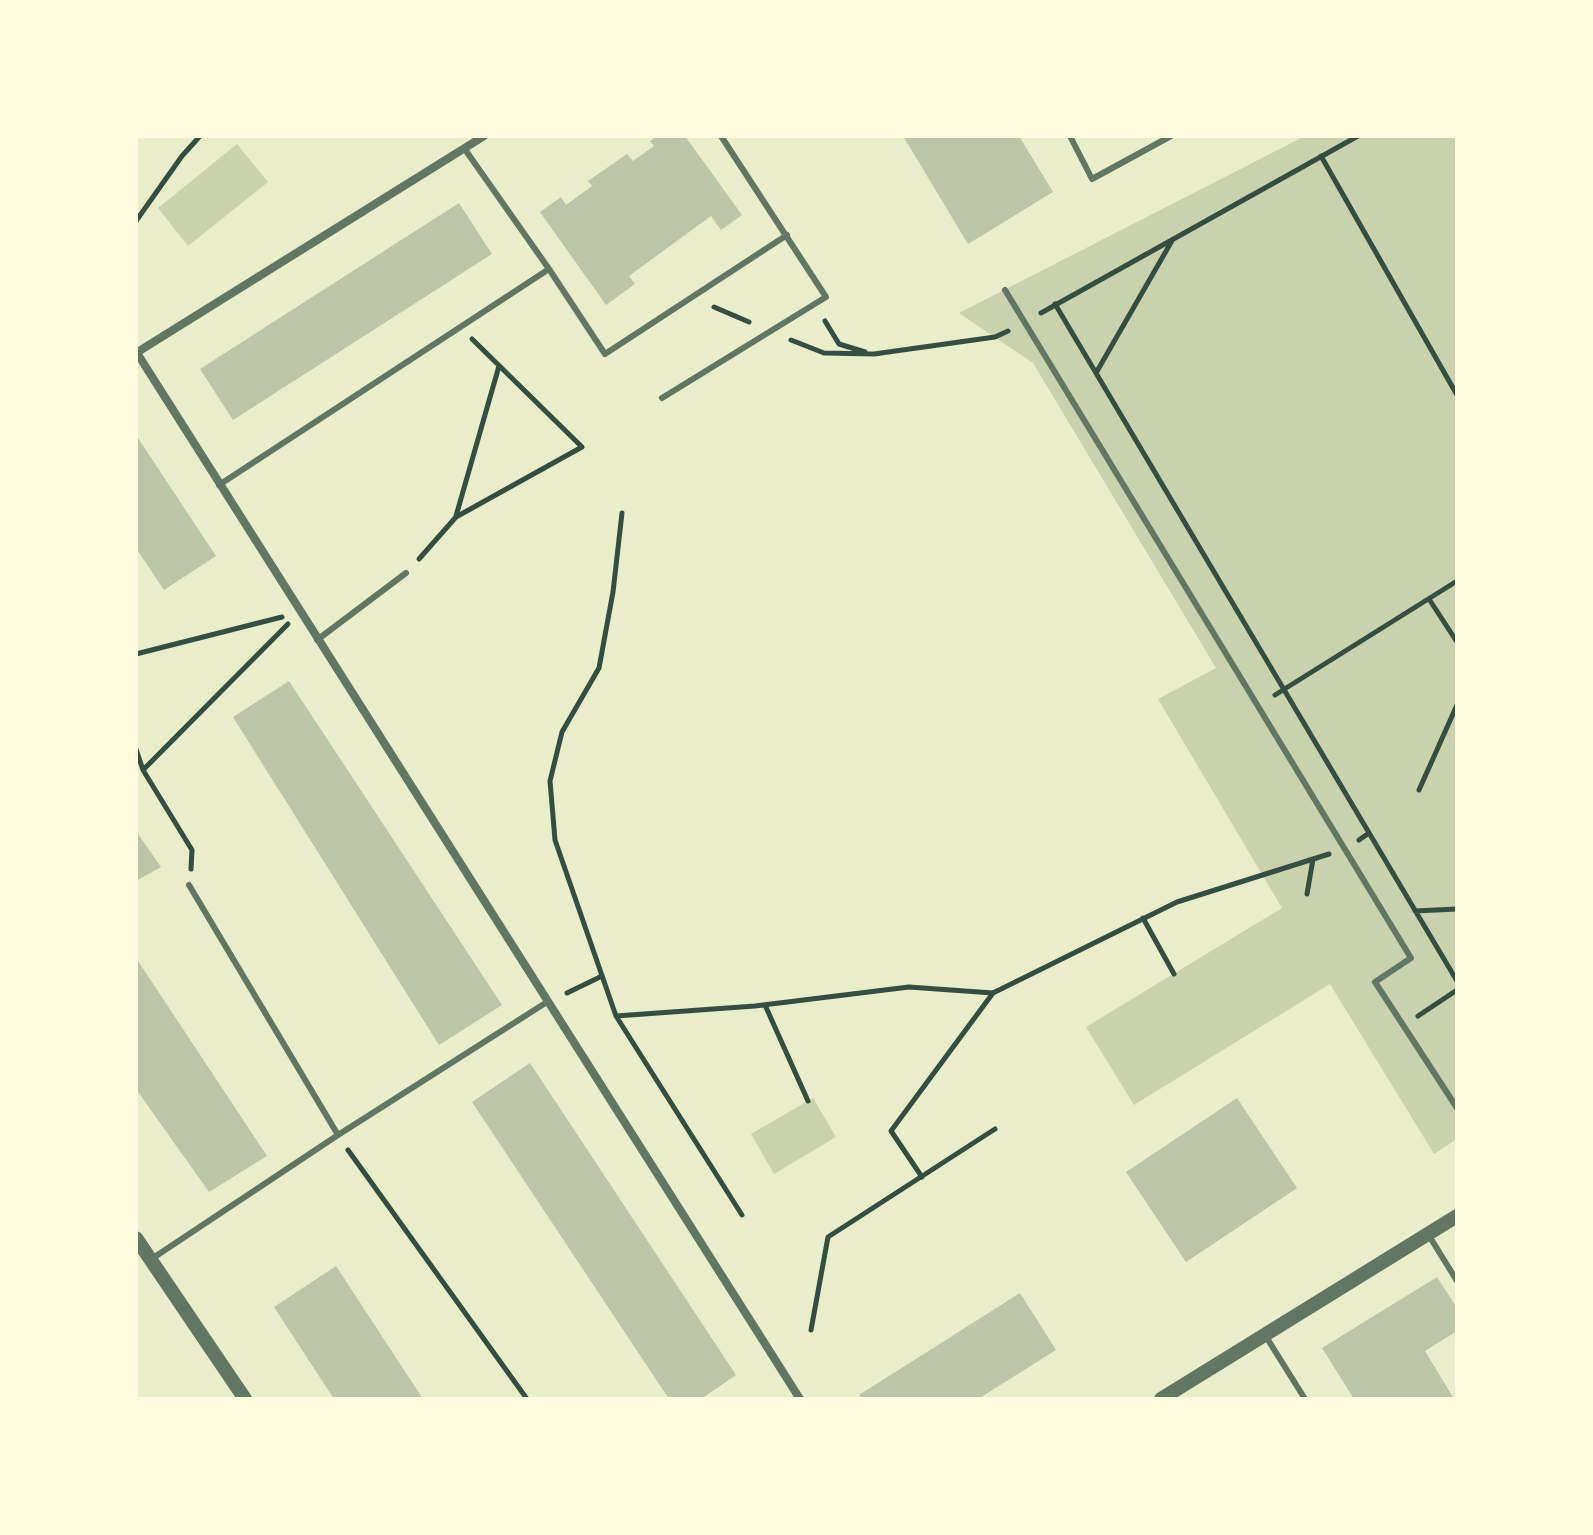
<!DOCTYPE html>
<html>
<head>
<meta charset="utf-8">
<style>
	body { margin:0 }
	#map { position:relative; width:1593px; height:1535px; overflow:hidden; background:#e9edc9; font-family:Arial,sans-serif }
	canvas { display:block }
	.frame { position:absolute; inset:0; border:138px solid #fefae0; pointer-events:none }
</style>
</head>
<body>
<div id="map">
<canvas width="1593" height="1535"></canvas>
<div class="frame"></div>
</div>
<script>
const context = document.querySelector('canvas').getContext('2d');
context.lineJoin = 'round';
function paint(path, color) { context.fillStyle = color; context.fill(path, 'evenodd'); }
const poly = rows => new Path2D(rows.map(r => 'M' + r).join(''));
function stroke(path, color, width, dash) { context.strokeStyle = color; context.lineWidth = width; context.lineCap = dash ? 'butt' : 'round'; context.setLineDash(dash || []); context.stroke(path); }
const green = poly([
	[1305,136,1457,136,1457,1139,1434,1154,1330,984,1134,1105,1086,1027,1282,908,1158,699,1216,668,1033,363,959,313],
	[237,144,268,182,188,246,158,208],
	[813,1098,836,1137,774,1174,751,1134]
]);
const building = poly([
	[657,136,685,136,742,215,721,230,711,216,629,276,635,284,606,305,540,212,561,197,566,205,592,186,588,181,627,154,633,161,654,146,650,141],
	[903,136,1019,136,1053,192,968,244],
	[459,203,492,254,233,420,200,369],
	[136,435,216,556,164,590,136,548],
	[289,681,502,1005,439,1045,233,717],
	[136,831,161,867,136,881],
	[136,958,267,1156,209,1192,136,1089],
	[530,1063,736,1375,701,1399,669,1399,472,1102],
	[1237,1098,1297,1188,1186,1262,1126,1172],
	[336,1266,423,1399,334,1399,274,1307],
	[1437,1277,1457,1308,1457,1331,1425,1351,1454,1399,1354,1399,1322,1348],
	[1020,1293,1056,1350,978,1399,862,1399,859,1395]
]);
const path = poly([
	[1321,156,1457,395],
	[136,221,182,156,200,136],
	[1055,304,1457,981],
	[714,307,749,322],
	[1041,313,1358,136],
	[825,321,839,344,865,352],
	[791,340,824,353,874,354,995,337,1008,331],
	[1096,373,1173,239],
	[622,513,613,592,599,668,562,732,550,781,555,840,616,1016,742,1215],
	[456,516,499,366],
	[419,559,456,517,582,447,472,339],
	[1429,599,1457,642],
	[136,654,282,617],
	[1275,695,1457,581],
	[136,749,143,770,192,850,191,869],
	[143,770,288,624],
	[1419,790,1457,705],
	[1359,840,1369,833],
	[1307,894,1313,859],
	[1415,911,1457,909],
	[1143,918,1174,974],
	[567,993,602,976],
	[765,1005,808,1101],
	[616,1016,755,1006,909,987,993,993,1177,902,1329,854],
	[1418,1016,1457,990],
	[348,1150,527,1399],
	[922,1177,891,1131,993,993],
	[811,1330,828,1237,995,1129]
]);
const service = poly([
	[1070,136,1092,179,1171,136],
	[464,148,549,269],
	[1005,290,1411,958,1375,982,1457,1108],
	[662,398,826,297,721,136],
	[219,485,549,269,605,354,787,235],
	[317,640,406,573],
	[189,885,338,1135],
	[1428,1234,1457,1281],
	[150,1260,338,1135,547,1002],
	[1265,1335,1305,1399]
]);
const minor = poly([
	[136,353,484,136],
	[137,353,800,1399]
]);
const tertiary = poly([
	[136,1238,245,1399],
	[1161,1399,1457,1216]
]);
paint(green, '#cad2ad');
paint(building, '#bcc5a7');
stroke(path, '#344e41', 5);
stroke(service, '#617663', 6);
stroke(minor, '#617663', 8);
stroke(tertiary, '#617663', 14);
</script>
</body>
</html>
